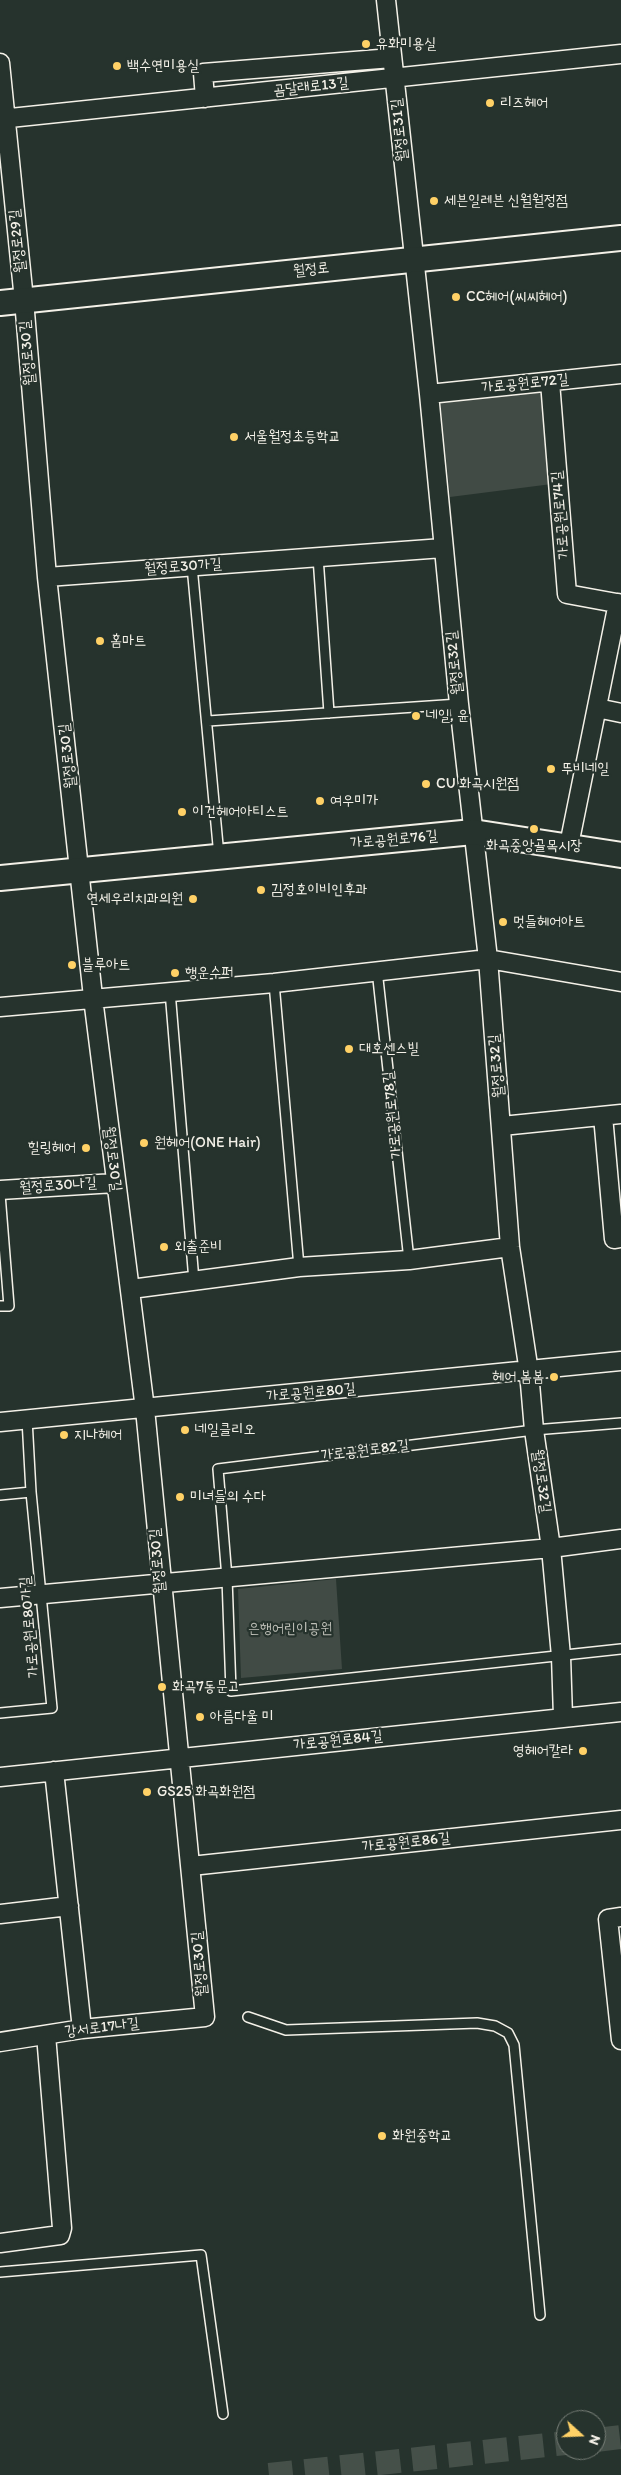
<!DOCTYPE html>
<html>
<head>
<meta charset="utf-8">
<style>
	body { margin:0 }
	#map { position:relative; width:621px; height:2475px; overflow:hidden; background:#26332d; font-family:Itim,sans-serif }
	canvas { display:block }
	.north { position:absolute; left:556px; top:2410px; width:50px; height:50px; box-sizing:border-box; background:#26332d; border:1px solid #787f78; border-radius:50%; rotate:110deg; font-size:14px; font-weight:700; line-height:20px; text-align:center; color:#f4f1e8 }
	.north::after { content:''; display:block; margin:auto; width:18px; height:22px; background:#ffd166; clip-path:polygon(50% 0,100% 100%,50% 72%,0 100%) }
</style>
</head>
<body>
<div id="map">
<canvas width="621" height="2475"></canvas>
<div class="north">N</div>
</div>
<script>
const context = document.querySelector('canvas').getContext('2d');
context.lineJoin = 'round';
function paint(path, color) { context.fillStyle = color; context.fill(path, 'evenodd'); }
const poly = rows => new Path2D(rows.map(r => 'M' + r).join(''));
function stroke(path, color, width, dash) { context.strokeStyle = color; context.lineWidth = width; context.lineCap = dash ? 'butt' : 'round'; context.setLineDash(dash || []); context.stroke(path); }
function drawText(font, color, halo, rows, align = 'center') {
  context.font = font + ' Itim,"Poor Story",sans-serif'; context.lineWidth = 4.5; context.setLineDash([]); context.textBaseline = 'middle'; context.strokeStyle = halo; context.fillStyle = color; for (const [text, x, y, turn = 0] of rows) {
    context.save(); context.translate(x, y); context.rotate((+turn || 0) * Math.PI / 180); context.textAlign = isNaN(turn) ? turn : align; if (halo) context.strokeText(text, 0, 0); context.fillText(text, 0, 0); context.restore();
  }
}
const green = poly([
	[542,388,552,484,450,497,440,399],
	[336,1579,342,1669,241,1678,238,1589]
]);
const secondaryTunnel = poly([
	[596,2440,621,2437],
	[269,2475,566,2443]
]);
const lane = poly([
	[318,557,329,713],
	[192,566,219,856],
	[208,721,459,704],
	[377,970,409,1260],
	[274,983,299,1267],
	[170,991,194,1281],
	[0,1194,9,1306,0,1306],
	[621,1423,534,1430,218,1469,227,1578,231,1691,621,1649],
	[0,1495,31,1492],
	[0,1713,52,1708,31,1492,27,1419],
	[248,2017,286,2030,477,2023,495,2026,508,2033,514,2045,540,2315],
	[0,2272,201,2255,223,2414]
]);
const street = poly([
	[386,0,429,394,459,704,488,959,510,1247,529,1372,534,1430,551,1548,561,1656,563,1717],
	[0,63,24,300,47,577,94,1006,145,1409,205,2017,82,2029,0,2042],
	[205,98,203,73,392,58],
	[0,119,621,54],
	[550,382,567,594,621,604],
	[429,394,621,374],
	[47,577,443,548],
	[597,708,621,713],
	[569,845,618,603],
	[0,1007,274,983,488,959,621,982],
	[603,1116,614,1239,621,1238],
	[502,1126,621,1114],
	[0,1190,115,1183],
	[131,1289,299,1267,409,1260,510,1247],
	[0,1422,621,1361],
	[0,1598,551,1548,621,1539],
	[54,1771,82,2029],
	[0,1777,621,1712],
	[191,1866,621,1820],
	[0,1914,69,1906],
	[621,1917,608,1919,621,2040],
	[0,2243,60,2235,62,2228,46,2035]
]);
const secondary = poly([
	[0,303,621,238],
	[0,878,473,832,621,855]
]);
const markers = [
	[366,44,5,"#ffd166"],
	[117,66,5,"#ffd166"],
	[490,103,5,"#ffd166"],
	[434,201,5,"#ffd166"],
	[456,297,5,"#ffd166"],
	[234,437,5,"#ffd166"],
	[100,641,5,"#ffd166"],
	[416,716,5,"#ffd166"],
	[551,769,5,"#ffd166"],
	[426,784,5,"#ffd166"],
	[320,801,5,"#ffd166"],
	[182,812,5,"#ffd166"],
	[534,829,5,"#ffd166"],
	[261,890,5,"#ffd166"],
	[193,899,5,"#ffd166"],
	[503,922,5,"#ffd166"],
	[72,965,5,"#ffd166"],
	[175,973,5,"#ffd166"],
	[349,1049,5,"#ffd166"],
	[144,1143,5,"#ffd166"],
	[86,1148,5,"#ffd166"],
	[164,1247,5,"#ffd166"],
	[554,1377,5,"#ffd166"],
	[185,1430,5,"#ffd166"],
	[64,1435,5,"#ffd166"],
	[180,1497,5,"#ffd166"],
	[162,1687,5,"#ffd166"],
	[200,1717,5,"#ffd166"],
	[583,1751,5,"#ffd166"],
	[147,1792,5,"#ffd166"],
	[382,2136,5,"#ffd166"]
];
const poiNames = [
	["유화미용실",376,44],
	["백수연미용실",127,66],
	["리즈헤어",500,103],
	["세븐일레븐 신월월정점",444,201],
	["CC헤어(씨씨헤어)",466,297],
	["서울월정초등학교",244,437],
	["홈마트",110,641],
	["네일, 윤",426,716],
	["뚜비네일",561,769],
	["CU 화곡시원점",436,784],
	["여우미가",330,801],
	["이건헤어아티스트",192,812],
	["화곡중앙골목시장",534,846,"center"],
	["김정호이비인후과",271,890],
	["연세우리치과의원",183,899,"right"],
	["멋들헤어아트",513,922],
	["블루아트",82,965],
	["행운수퍼",185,973],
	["대호센스빌",359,1049],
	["원헤어(ONE Hair)",154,1143],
	["힐링헤어",76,1148,"right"],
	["외출준비",174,1247],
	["헤어 봄봄",544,1377,"right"],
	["네일클리오",195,1430],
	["지나헤어",74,1435],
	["미녀들의 수다",190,1497],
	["화곡7동문고",172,1687],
	["아름다울 미",210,1717],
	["영헤어칼라",573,1751,"right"],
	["GS25 화곡화원점",157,1792],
	["화원중학교",392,2136]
];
const streetNames = [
	["곰달래로13길",311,87,-6],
	["월정로31길",400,130,-96],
	["월정로29길",18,241,-96],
	["월정로",311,270,-6],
	["월정로30길",28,353,-95],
	["가로공원로72길",525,384,-6],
	["가로공원로74길",561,515,-95],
	["월정로30가길",183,567,-4],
	["월정로32길",455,663,-96],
	["월정로30길",68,756,-96],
	["가로공원로76길",394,840,-5],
	["월정로32길",497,1066,-95],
	["가로공원로78길",393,1115,-96],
	["월정로30길",112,1159,83],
	["월정로30나길",58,1186,-4],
	["가로공원로80길",311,1393,-5],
	["가로공원로82길",365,1451,-7],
	["월정로32길",541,1481,82],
	["월정로30길",158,1561,-95],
	["가로공원로80가길",30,1627,-95],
	["가로공원로84길",338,1741,-6],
	["가로공원로86길",406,1843,-6],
	["월정로30길",200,1964,-95],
	["강서로17나길",102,2028,-7]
];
const parkNames = [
	["은행어린이공원",290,1629]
];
paint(green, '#414b45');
stroke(secondaryTunnel, '#455049', 24, [24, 12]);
stroke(lane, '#f4f1e8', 12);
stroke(street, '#f4f1e8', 21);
stroke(secondary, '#f4f1e8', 28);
stroke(lane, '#26332d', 9);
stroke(street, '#26332d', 18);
stroke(secondary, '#26332d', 24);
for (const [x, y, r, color] of markers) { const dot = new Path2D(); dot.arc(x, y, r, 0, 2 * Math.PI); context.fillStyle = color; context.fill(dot); stroke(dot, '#26332d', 2); }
drawText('15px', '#f4f1e8', '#26332d', poiNames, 'left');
drawText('15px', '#f4f1e8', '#26332d', streetNames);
drawText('15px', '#bebfb7', '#26332d', parkNames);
</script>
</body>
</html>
